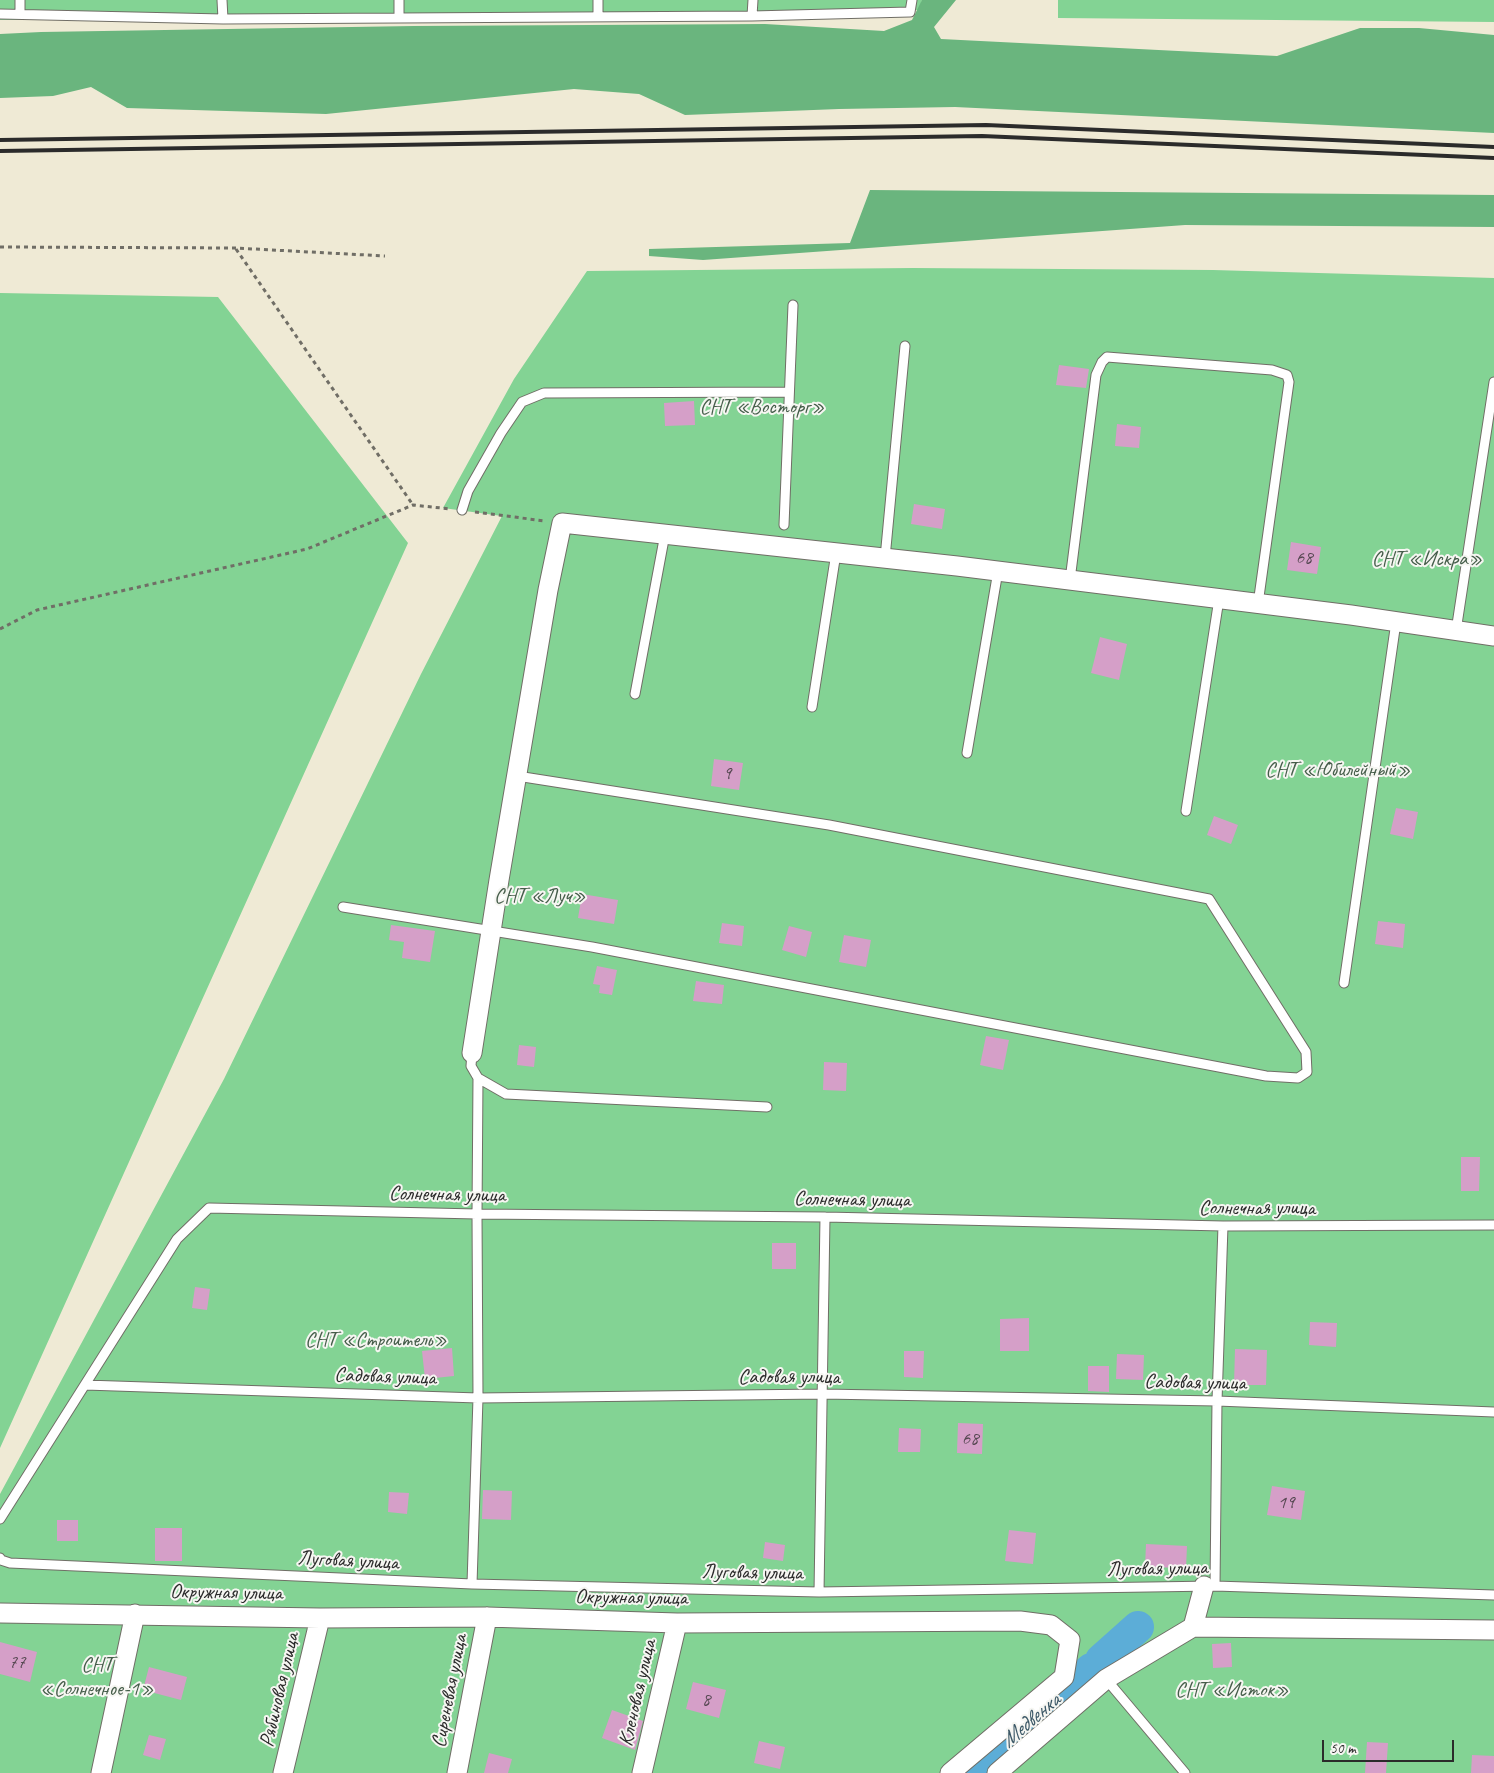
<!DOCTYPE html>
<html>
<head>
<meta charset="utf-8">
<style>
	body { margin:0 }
	#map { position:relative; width:1494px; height:1773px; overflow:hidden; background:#efead5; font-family:Caveat,sans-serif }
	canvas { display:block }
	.scale { position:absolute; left:1322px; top:1740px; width:132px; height:22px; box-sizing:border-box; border:2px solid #2b2b2b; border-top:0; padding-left:6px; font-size:15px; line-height:18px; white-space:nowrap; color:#2b2b2b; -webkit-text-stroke:4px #f6f6f2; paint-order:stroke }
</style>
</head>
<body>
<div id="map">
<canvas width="1494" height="1773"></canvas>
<div class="scale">50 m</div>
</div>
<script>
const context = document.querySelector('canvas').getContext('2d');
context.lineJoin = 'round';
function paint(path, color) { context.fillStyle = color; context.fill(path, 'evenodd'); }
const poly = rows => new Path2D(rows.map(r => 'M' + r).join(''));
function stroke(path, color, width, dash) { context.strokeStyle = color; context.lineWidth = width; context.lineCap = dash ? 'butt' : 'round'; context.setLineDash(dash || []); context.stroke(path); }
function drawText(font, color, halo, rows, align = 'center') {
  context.font = font + ' Caveat,sans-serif'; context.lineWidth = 4; context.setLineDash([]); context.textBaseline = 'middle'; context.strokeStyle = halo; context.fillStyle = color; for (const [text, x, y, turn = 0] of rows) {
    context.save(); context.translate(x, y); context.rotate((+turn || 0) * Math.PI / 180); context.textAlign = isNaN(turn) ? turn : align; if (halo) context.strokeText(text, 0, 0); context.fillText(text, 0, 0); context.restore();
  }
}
const green = poly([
	[0,0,922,0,920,10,0,20],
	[1058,0,1494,0,1494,22,1058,18],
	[913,268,1213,270,1494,278,1494,1773,0,1773,0,1494,224,1079,421,674,502,516,443,508,514,379,587,271],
	[0,293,218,297,408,543,0,1448]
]);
const forest = poly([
	[922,0,956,0,934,27,941,39,1277,56,1360,28,1419,28,1494,35,1494,133,955,107,839,109,685,115,639,94,574,89,326,114,127,108,91,87,53,96,0,98,0,34,41,32,414,26,765,24,884,31,912,20],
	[870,190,1494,195,1494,227,1185,225,703,260,649,256,649,249,850,243]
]);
const river = poly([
	[1101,1660,1138,1627],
	[971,1773,1091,1669]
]);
const building = poly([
	[1059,365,1089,369,1086,388,1056,385],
	[694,401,695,425,665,426,664,403],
	[1117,424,1141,427,1139,448,1115,446],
	[914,504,945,509,942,529,911,524],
	[1291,542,1321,547,1317,574,1287,570],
	[1100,637,1127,644,1119,680,1091,673],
	[714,759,743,763,739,790,711,786],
	[1396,808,1418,812,1413,839,1390,834],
	[1214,816,1238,825,1231,844,1207,835],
	[582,894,618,900,614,924,578,918],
	[1378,921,1405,924,1403,948,1375,944],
	[722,923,744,926,742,946,719,943],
	[391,925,435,931,430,962,402,958,404,942,389,940],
	[789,926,812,932,806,957,782,950],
	[844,935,871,940,866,967,839,962],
	[597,966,617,970,612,995,599,993,600,985,593,984],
	[696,981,724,985,722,1004,693,1001],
	[986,1036,1009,1040,1003,1070,980,1065],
	[519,1045,536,1047,534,1067,517,1065],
	[824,1062,847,1063,846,1091,823,1090],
	[1461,1157,1480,1157,1479,1191,1461,1191],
	[772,1243,796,1243,796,1269,772,1269],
	[195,1287,210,1289,207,1310,192,1308],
	[1029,1318,1029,1351,1000,1351,1000,1319],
	[1310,1322,1337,1323,1336,1347,1309,1345],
	[452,1348,454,1376,425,1379,422,1351],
	[1235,1349,1267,1350,1266,1385,1234,1385],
	[904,1351,924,1351,923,1378,904,1377],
	[1117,1354,1144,1355,1143,1380,1116,1379],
	[1088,1366,1109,1366,1109,1392,1088,1391],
	[958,1423,983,1424,982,1454,957,1453],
	[899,1428,921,1429,920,1452,898,1452],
	[1272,1486,1305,1491,1301,1520,1267,1515],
	[483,1490,512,1491,511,1520,482,1519],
	[389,1492,409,1493,407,1514,388,1512],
	[57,1520,78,1520,78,1541,57,1541],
	[155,1528,182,1528,182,1561,155,1561],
	[1009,1530,1036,1533,1033,1564,1005,1561],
	[765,1542,785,1545,783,1561,763,1558],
	[1146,1544,1187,1546,1186,1568,1145,1567],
	[0,1642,37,1652,30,1682,0,1674],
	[1231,1643,1232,1667,1213,1668,1212,1644],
	[149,1667,187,1677,181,1700,143,1690],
	[693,1682,726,1690,719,1718,686,1709],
	[612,1710,643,1721,635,1750,602,1738],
	[149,1735,166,1739,160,1760,143,1755],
	[759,1741,785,1747,780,1769,754,1763],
	[1367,1742,1388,1743,1386,1773,1365,1773],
	[489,1753,512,1759,508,1773,484,1773],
	[1472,1755,1494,1756,1494,1773,1471,1773]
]);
const path = poly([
	[0,247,235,248,385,256],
	[236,249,413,505],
	[475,512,545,521],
	[0,629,37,610,307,549,413,505,451,509]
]);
const service = poly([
	[222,0,223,19],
	[399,0,399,18],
	[0,14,223,19,752,16,910,12,912,0],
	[20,14,20,0],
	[598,16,598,0],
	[752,16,753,0],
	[462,510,468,491,501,433,522,402,544,393,789,392],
	[784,525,793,305],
	[885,558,905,346],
	[1070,580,1096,375,1102,362,1107,357,1272,370,1287,375,1289,382,1258,604],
	[1456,631,1494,382],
	[635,694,665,534],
	[812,707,836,553],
	[967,753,998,571],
	[1186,811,1219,599],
	[343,907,592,947,1266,1076,1298,1078,1307,1072,1306,1052,1209,899,829,825,517,776],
	[1344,983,1396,622],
	[472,1053,471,1066,478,1078,506,1094,767,1107],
	[85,1385,478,1398,823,1394,1217,1401,1494,1412],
	[0,1519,177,1239,209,1208,477,1214,825,1217,1223,1226,1494,1225],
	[0,1558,1,1560,10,1563,472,1584,819,1592,1215,1586,1494,1595],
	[472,1584,478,1398,477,1214,478,1078],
	[1215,1586,1217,1401,1223,1226],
	[819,1592,825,1217],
	[1106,1679,1185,1773]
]);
const minor = poly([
	[472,1053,499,880,548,590,562,523,957,566,1351,615,1494,636],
	[0,1613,320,1618,487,1617,677,1623,1020,1621,1051,1625,1070,1640,1064,1677,950,1773],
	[1193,1627,1204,1586],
	[101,1773,135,1614],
	[283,1773,320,1618],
	[457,1773,487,1617],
	[642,1773,677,1623],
	[997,1773,1106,1679,1193,1627,1494,1630]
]);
const rail = poly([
	[0,140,986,125,1494,147],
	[0,151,982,136,1494,158]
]);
const numberNames = [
	["68",1304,558],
	["9",727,774],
	["68",970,1439],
	["19",1286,1503],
	["77",17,1663],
	["8",706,1700]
];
const parkNames = [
	["СНТ «Восторг»",762,407],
	["СНТ «Искра»",1427,559],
	["СНТ «Юбилейный»",1338,770],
	["СНТ «Луч»",540,896],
	["СНТ «Строитель»",376,1340],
	["СНТ",97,1665],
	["«Солнечное-1»",97,1689],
	["СНТ «Исток»",1232,1690]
];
const streetNames = [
	["Солнечная улица",447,1195,1],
	["Солнечная улица",852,1200,1],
	["Солнечная улица",1257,1208],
	["Садовая улица",385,1377,2],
	["Садовая улица",789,1377],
	["Садовая улица",1195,1383,1],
	["Луговая улица",348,1561,3],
	["Луговая улица",1157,1569,-1],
	["Луговая улица",752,1573,1],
	["Окружная улица",226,1593,1],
	["Окружная улица",631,1598,1],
	["Рябиновая улица",280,1690,-77],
	["Сиреневая улица",450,1691,-79],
	["Кленовая улица",638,1693,-77]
];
const waterNames = [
	["Медвенка",1031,1721,-41]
];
paint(green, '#83d394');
paint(forest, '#6ab57e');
stroke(river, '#5cadd7', 32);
paint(building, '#d59fc8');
stroke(service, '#706e66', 11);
stroke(minor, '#706e66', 21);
stroke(path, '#706e66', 3, [4, 4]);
stroke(service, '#fff', 9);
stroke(minor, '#fff', 19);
stroke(rail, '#2b2b2b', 4);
drawText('19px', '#564852', null, numberNames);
drawText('21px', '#455d4a', '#f6f6f2', parkNames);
drawText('21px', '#2b2b2b', '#f6f6f2', streetNames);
drawText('italic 22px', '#3c5867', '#f6f6f2', waterNames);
</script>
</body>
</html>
